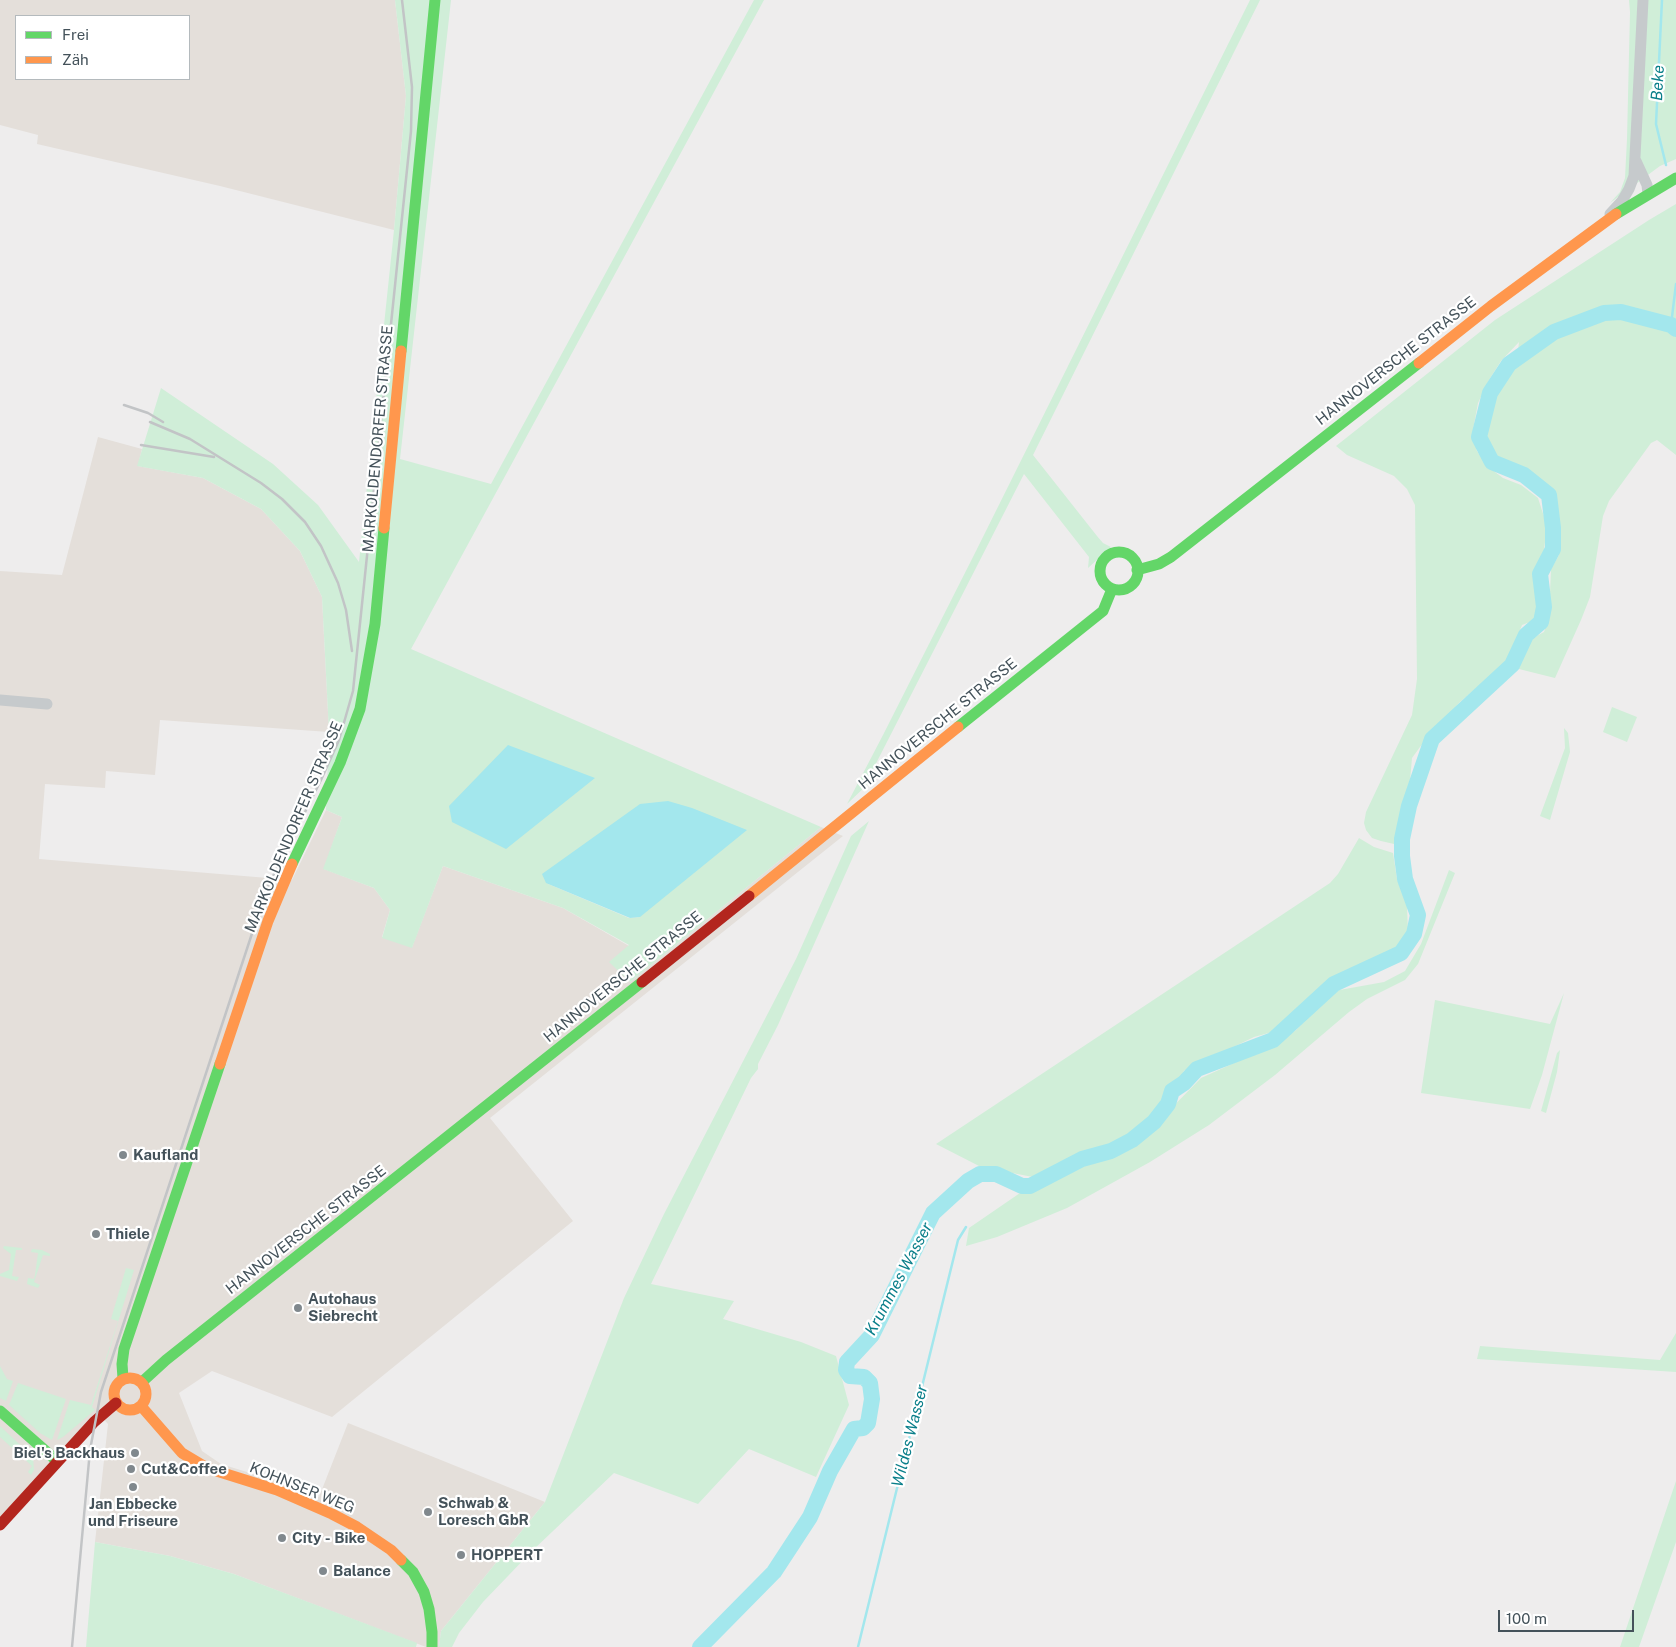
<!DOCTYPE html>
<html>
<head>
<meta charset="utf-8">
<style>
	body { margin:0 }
	#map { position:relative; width:1676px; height:1647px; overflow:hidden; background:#eeeded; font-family:"Public Sans",sans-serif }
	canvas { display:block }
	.legend { position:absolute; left:15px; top:15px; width:175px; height:65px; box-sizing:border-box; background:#fff; border:1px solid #b4babd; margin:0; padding:6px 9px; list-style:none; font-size:15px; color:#44525a }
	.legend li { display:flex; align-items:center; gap:10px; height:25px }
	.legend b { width:25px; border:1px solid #b4babd }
	.scale { position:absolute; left:1498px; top:1610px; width:136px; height:22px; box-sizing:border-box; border:2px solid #44525a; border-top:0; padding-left:6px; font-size:15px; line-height:18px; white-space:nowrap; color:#44525a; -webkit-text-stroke:4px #fff; paint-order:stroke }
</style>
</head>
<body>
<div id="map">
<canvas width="1676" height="1647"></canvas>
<ul class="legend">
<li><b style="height:6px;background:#63d668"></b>Frei</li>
<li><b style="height:6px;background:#ff974d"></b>Zäh</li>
</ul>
<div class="scale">100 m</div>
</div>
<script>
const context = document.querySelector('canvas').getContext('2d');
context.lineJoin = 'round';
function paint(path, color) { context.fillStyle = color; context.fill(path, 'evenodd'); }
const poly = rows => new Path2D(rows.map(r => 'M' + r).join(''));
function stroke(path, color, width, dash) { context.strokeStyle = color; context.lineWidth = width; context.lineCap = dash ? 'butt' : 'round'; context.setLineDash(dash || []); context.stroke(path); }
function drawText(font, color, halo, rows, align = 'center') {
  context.font = font + ' "Public Sans",sans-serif'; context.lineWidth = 4.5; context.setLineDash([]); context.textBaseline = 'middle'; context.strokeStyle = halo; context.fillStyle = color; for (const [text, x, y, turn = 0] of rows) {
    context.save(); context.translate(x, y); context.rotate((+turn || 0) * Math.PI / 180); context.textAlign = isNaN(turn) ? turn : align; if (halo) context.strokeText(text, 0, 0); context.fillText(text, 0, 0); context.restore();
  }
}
const commercial = poly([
	[0,0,395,0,406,96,394,230,220,186,37,144,38,135,0,125],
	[16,16,189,16,189,79,16,79],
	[98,437,142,449,138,466,203,478,261,509,300,551,322,597,329,732,160,720,155,775,106,771,105,788,45,784,39,859,292,880,326,810,342,817,324,869,374,888,390,910,382,937,412,947,443,866,563,908,629,946,610,962,630,982,821,827,843,836,490,1118,573,1221,332,1417,212,1371,179,1393,202,1451,221,1464,292,1486,319,1497,348,1423,436,1458,545,1502,441,1631,439,1647,426,1647,234,1574,170,1556,95,1542,108,1424,97,1412,0,1517,0,571,62,575]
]);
const green = poly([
	[395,0,451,0,400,459,491,484,754,0,764,0,411,649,821,827,630,982,609,962,629,945,563,908,443,866,412,948,382,938,390,910,374,888,323,869,342,817,326,810,329,732,322,597,300,551,261,509,203,478,137,466,161,388,273,464,318,505,359,562,394,230,406,96],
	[546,883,640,917,629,918],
	[1250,0,1260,0,1033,455,1097,536,1103,543,1111,547,1088,568,1089,557,1024,474,867,781,869,783,847,804,883,735,976,551],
	[1629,0,1676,0,1676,159,1660,166,1610,203,1620,192,1625,178,1627,139,1630,12],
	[1676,204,1676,455,1657,440,1651,443,1609,501,1603,516,1590,597,1581,620,1555,678,1515,668,1529,640,1544,632,1549,617,1551,569,1559,555,1557,504,1552,493,1528,471,1498,458,1485,437,1494,399,1507,372,1517,361,1519,342,1501,361,1489,380,1478,403,1473,430,1477,451,1487,466,1503,478,1521,485,1538,498,1547,526,1544,550,1537,565,1537,579,1540,597,1535,620,1522,625,1508,661,1460,702,1420,747,1412,758,1410,781,1394,844,1381,841,1372,838,1366,830,1364,823,1366,812,1412,715,1417,679,1415,505,1407,489,1394,476,1347,455,1336,446,1495,320,1649,220],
	[1612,707,1637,717,1627,742,1603,732],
	[1564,728,1568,733,1570,752,1550,820,1540,816,1565,748],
	[869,821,778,1025,758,1064,758,1069,751,1078,651,1284,734,1301,723,1319,801,1342,836,1356,849,1405,816,1477,749,1449,698,1504,614,1473,532,1551,483,1602,459,1633,452,1647,439,1647,441,1631,545,1502,624,1298,664,1214,796,959,851,836],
	[1359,838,1374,847,1393,853,1397,879,1407,906,1408,932,1399,949,1332,978,1276,1031,1254,1037,1184,1071,1179,1080,1169,1086,1160,1106,1147,1123,1119,1143,1097,1151,1070,1157,1046,1172,1033,1177,1007,1172,996,1167,981,1167,936,1144,1330,883,1338,874],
	[1449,870,1455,873,1418,964,1405,980,1367,999,1349,1012,1275,1075,1209,1125,1150,1162,1067,1208,997,1237,966,1246,969,1228,1020,1193,1025,1193,1063,1172,1121,1150,1142,1138,1201,1078,1276,1044,1296,1030,1334,991,1384,982,1405,971,1421,944],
	[1564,993,1542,1075,1530,1109,1421,1093,1435,1000,1550,1024],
	[1560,1050,1557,1072,1546,1113,1541,1111,1557,1053],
	[4,1246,22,1248,22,1250,16,1250,12,1276,19,1277,17,1281,0,1276,0,1274,9,1270,11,1254,3,1248],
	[32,1249,42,1250,50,1254,50,1256,43,1255,34,1282,40,1285,38,1288,27,1284,28,1278,34,1279,35,1275,38,1253,31,1252],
	[126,1268,134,1270,92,1407,95,1410,63,1437,57,1440,70,1400,91,1405,118,1321,111,1319],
	[1676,1333,1676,1372,1477,1359,1480,1346,1660,1360],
	[0,1366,7,1379,13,1381,6,1401,0,1398],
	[18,1383,66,1399,52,1440,40,1433,9,1405],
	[0,1426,33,1457,34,1470,31,1475,28,1472,32,1466,0,1437],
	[1676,1481,1676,1542,1639,1647,1620,1647],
	[95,1542,170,1556,234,1574,417,1643,416,1647,86,1647]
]);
const water = poly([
	[508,745,595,778,506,849,452,822,449,806],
	[668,801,692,808,747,830,640,917,630,918,546,883,542,874,640,804]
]);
const stream = poly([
	[1662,0,1656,124,1666,165],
	[1671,325,1676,284],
	[858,1647,958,1240,966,1227]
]);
const river = poly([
	[700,1647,774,1572,810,1517,830,1471,854,1429,863,1428,868,1423,872,1399,870,1383,864,1377,850,1376,846,1370,847,1362,872,1335,933,1213,968,1181,980,1174,996,1174,1022,1186,1030,1186,1082,1159,1111,1151,1132,1140,1154,1122,1168,1104,1172,1091,1184,1083,1197,1069,1273,1040,1334,984,1401,953,1414,934,1418,915,1405,879,1402,856,1402,839,1409,806,1432,739,1512,665,1526,635,1541,622,1544,607,1540,574,1553,549,1553,528,1549,495,1524,475,1492,462,1479,437,1490,393,1509,364,1554,332,1604,313,1621,312,1671,325,1676,329]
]);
const street = poly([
	[1636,161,1647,185,1648,194],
	[1610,214,1622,201,1629,189,1634,176,1643,0],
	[0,700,47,704]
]);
const fast = poly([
	[1616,214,1676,178],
	[401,351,435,0],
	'1100 571a19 19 0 1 1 38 0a19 19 0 1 1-38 0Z',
	[1137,570,1159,564,1171,557,1419,363],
	[958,727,1103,611,1112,589],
	[292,864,340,763,360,709,375,624,384,528],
	[123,1378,122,1364,124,1349,220,1064],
	[142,1382,166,1360,642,982],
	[0,1411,57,1461],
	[401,1560,413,1572,424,1592,429,1609,432,1632,432,1647]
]);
const slow = poly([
	[1419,363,1491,306,1616,214],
	[384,528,401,351],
	[749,896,958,727],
	[220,1064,268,921,292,864],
	'114 1394a16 16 0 1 1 32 0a16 16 0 1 1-32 0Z',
	[141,1406,182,1453,207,1468,277,1490,332,1514,357,1527,391,1550,401,1560]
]);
const jam = poly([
	[642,982,749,896],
	[0,1525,94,1422,116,1403]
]);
const rail = poly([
	[124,405,148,413,163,422],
	[150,422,190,439,261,483,282,499,305,522,321,546,338,583,346,610,352,651],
	[141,445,214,457],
	[72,1647,90,1450,101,1392,267,888,321,780,339,740,353,691,411,131,412,87,402,0]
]);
const markers = [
	[123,1155,5,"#80888d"],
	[96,1234,5,"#80888d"],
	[298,1308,5,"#80888d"],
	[135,1453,5,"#80888d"],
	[131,1469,5,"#80888d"],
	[133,1487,5,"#80888d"],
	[428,1512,5,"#80888d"],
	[282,1538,5,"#80888d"],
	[461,1555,5,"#80888d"],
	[323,1571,5,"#80888d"]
];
const streetNames = [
	["HANNOVERSCHE STRASSE",1396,361,-38],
	["MARKOLDENDORFER STRASSE",378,439,-85],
	["HANNOVERSCHE STRASSE",938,724,-39],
	["MARKOLDENDORFER STRASSE",294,827,-67],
	["HANNOVERSCHE STRASSE",623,977,-39],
	["HANNOVERSCHE STRASSE",306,1230,-38],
	["KOHNSER WEG",302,1488,22]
];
const poiNames = [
	["Kaufland",133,1155],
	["Thiele",106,1234],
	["Autohaus",308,1299],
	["Siebrecht",308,1316],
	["Biel's Backhaus",125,1453,"right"],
	["Cut&Coffee",141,1469],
	["Schwab &",438,1503],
	["Loresch GbR",438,1520],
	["Jan Ebbecke",133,1504,"center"],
	["und Friseure",133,1521,"center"],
	["City - Bike",292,1538],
	["HOPPERT",471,1555],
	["Balance",333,1571]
];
const waterNames = [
	["Beke",1658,83,-87],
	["Krummes Wasser",899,1279,-62],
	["Wildes Wasser",910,1436,-76]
];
paint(commercial, '#e4dfda');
paint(green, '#d0eed8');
paint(water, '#a3e7ed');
stroke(stream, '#a3e7ed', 2.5);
stroke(river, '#a3e7ed', 16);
stroke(street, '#c6cacc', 11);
stroke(fast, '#63d668', 11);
stroke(slow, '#ff974d', 11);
stroke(jam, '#b3261e', 11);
stroke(rail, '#c2c4c6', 2.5);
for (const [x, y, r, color] of markers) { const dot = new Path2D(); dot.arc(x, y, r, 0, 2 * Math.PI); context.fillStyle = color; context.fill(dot); stroke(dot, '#fff', 2); }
drawText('15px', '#44525a', '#fff', streetNames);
drawText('bold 15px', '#44525a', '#fff', poiNames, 'left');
drawText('italic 16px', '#0a7f8a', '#fff', waterNames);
</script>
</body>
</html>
